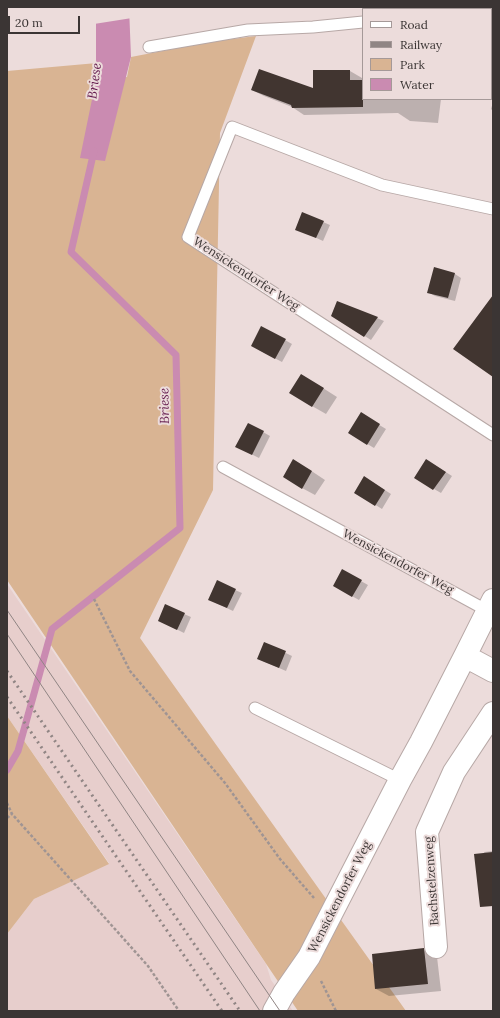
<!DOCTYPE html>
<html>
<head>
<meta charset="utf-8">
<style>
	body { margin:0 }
	#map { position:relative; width:500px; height:1018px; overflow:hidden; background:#ecdcdb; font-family:Lora,serif }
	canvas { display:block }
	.frame { position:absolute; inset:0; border:8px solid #3b3534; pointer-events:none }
	.legend { position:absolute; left:362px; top:8px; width:130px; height:92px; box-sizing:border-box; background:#ecdcdb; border:1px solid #a59998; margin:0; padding:5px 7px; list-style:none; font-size:12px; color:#3b3534 }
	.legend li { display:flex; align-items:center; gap:8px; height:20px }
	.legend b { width:20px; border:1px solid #a59998 }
	.scale { position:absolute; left:8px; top:16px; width:72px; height:18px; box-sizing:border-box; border:2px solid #3b3534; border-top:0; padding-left:5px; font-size:12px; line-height:14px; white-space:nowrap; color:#3b3534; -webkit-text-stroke:3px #ecdcdb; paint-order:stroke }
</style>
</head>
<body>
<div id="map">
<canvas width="500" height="1018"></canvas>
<div class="frame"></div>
<ul class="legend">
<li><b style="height:5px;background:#fff"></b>Road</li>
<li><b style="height:5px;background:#908584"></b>Railway</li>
<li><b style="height:11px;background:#d9b493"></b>Park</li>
<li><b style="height:11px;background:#ca8bb1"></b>Water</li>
</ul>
<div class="scale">20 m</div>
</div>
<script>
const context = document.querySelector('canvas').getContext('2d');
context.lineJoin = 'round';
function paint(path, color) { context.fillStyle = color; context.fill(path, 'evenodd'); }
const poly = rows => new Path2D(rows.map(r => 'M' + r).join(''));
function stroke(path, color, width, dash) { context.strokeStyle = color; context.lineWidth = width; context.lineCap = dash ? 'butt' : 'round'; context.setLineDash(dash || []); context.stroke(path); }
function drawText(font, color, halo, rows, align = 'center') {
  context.font = font + ' Lora,serif'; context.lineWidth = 4; context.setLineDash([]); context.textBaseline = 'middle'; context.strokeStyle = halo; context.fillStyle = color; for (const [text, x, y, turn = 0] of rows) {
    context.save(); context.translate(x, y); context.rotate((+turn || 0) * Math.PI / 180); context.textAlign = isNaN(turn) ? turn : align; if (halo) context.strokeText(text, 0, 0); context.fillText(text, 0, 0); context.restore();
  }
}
const built = poly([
	[7,584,266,964,271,980,293,1011,7,1011,7,934,34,899,109,863,7,716]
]);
const green = poly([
	[256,36,220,133,213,490,140,638,406,1011,298,1011,7,580,7,71,97,63,96,80,127,77,131,57,209,42],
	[7,716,109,864,34,899,7,934]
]);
const water = poly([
	[129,7,131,57,105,161,80,158,96,80,96,9]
]);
const pier = poly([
	[94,7,131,7,132,18,94,24]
]);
const shadow = poly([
	[314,71,350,71,362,78,363,99,441,99,438,123,410,121,398,113,304,115,292,107,264,96,252,90,314,89],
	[493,102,493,111,491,109],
	[323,222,330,225,323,241,297,229],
	[435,268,455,274,461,278,455,301,435,296,428,292],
	[333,316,377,318,384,321,371,340],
	[285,340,292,344,282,362,259,350],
	[315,383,337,397,326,414,312,406],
	[361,414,386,429,374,448,349,433],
	[263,432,270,436,259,458,243,450],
	[433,464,452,476,441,493,415,478],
	[307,468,325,480,315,495,302,488],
	[371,481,391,494,382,509,355,492],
	[343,571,368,585,359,600,334,586],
	[235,590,242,593,233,611,216,603],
	[184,614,191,617,184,633,166,624],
	[265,643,292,656,286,671,258,659],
	[493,851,493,876,484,852],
	[423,949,437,957,441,991,389,996,376,989]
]);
const stream = poly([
	[7,770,18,751,52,629,180,528,176,355,71,252,94,151]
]);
const building = poly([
	[259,69,313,88,313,70,350,70,350,80,363,80,363,107,292,108,291,105,251,90],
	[302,212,324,221,316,238,295,230],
	[434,267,455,273,448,298,427,293],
	[493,295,493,377,453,349],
	[337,301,378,317,364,337,331,316],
	[261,326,286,339,275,359,251,346],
	[301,374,324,388,312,407,289,393],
	[361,412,380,424,367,445,348,433],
	[248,423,264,431,252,455,235,447],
	[293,459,312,471,302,489,283,477],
	[426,459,446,472,433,490,414,478],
	[364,476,385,490,375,506,354,493],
	[342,569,362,580,352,597,333,586],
	[217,580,236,589,227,608,208,600],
	[165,604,185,613,177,630,158,621],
	[264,642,286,651,279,668,257,659],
	[493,852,493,906,480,907,474,854],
	[424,948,428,984,375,989,372,954]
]);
const path = poly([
	[94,599,130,671,225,783,280,859,314,898],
	[7,803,12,814,148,966,179,1011],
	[7,818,12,814],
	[321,981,336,1011]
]);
const service = poly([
	[491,10,493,10],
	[149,47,248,30,313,27,363,22],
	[493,209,382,185,232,127,188,237,493,435],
	[223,467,488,611],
	[255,708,400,780]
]);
const minor = poly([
	[465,656,493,671],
	[436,947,427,832,454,772,493,713],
	[274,1011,284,993,309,957,400,780,421,742,465,656,493,600]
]);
const tram = poly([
	[7,610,280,1011],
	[7,634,260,1011]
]);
const rail = poly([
	[7,671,240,1011],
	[7,697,222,1011]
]);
const streetNames = [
	["Wensickendorfer Weg",246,274,33],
	["Wensickendorfer Weg",398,562,28],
	["Bachstelzenweg",432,881,-94],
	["Wensickendorfer Weg",340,897,-63]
];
const waterNames = [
	["Briese",95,81,-82],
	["Briese",165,406,-91]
];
paint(built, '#e7cecc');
paint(green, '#d9b493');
paint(water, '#ca8bb1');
paint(pier, '#ecdcdb');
paint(shadow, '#0003');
stroke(stream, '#ca8bb1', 7);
paint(building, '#413530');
stroke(service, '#b7a8a6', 13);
stroke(minor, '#b7a8a6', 24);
stroke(path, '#9f9493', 2.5, [3, 2]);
stroke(service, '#fff', 11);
stroke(minor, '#fff', 22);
stroke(tram, '#908584', 1);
stroke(rail, '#908584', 3, [2, 4]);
drawText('12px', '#3b3534', '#ecdcdb', streetNames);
drawText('italic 13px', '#651c4f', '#ecdcdb', waterNames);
</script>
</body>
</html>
